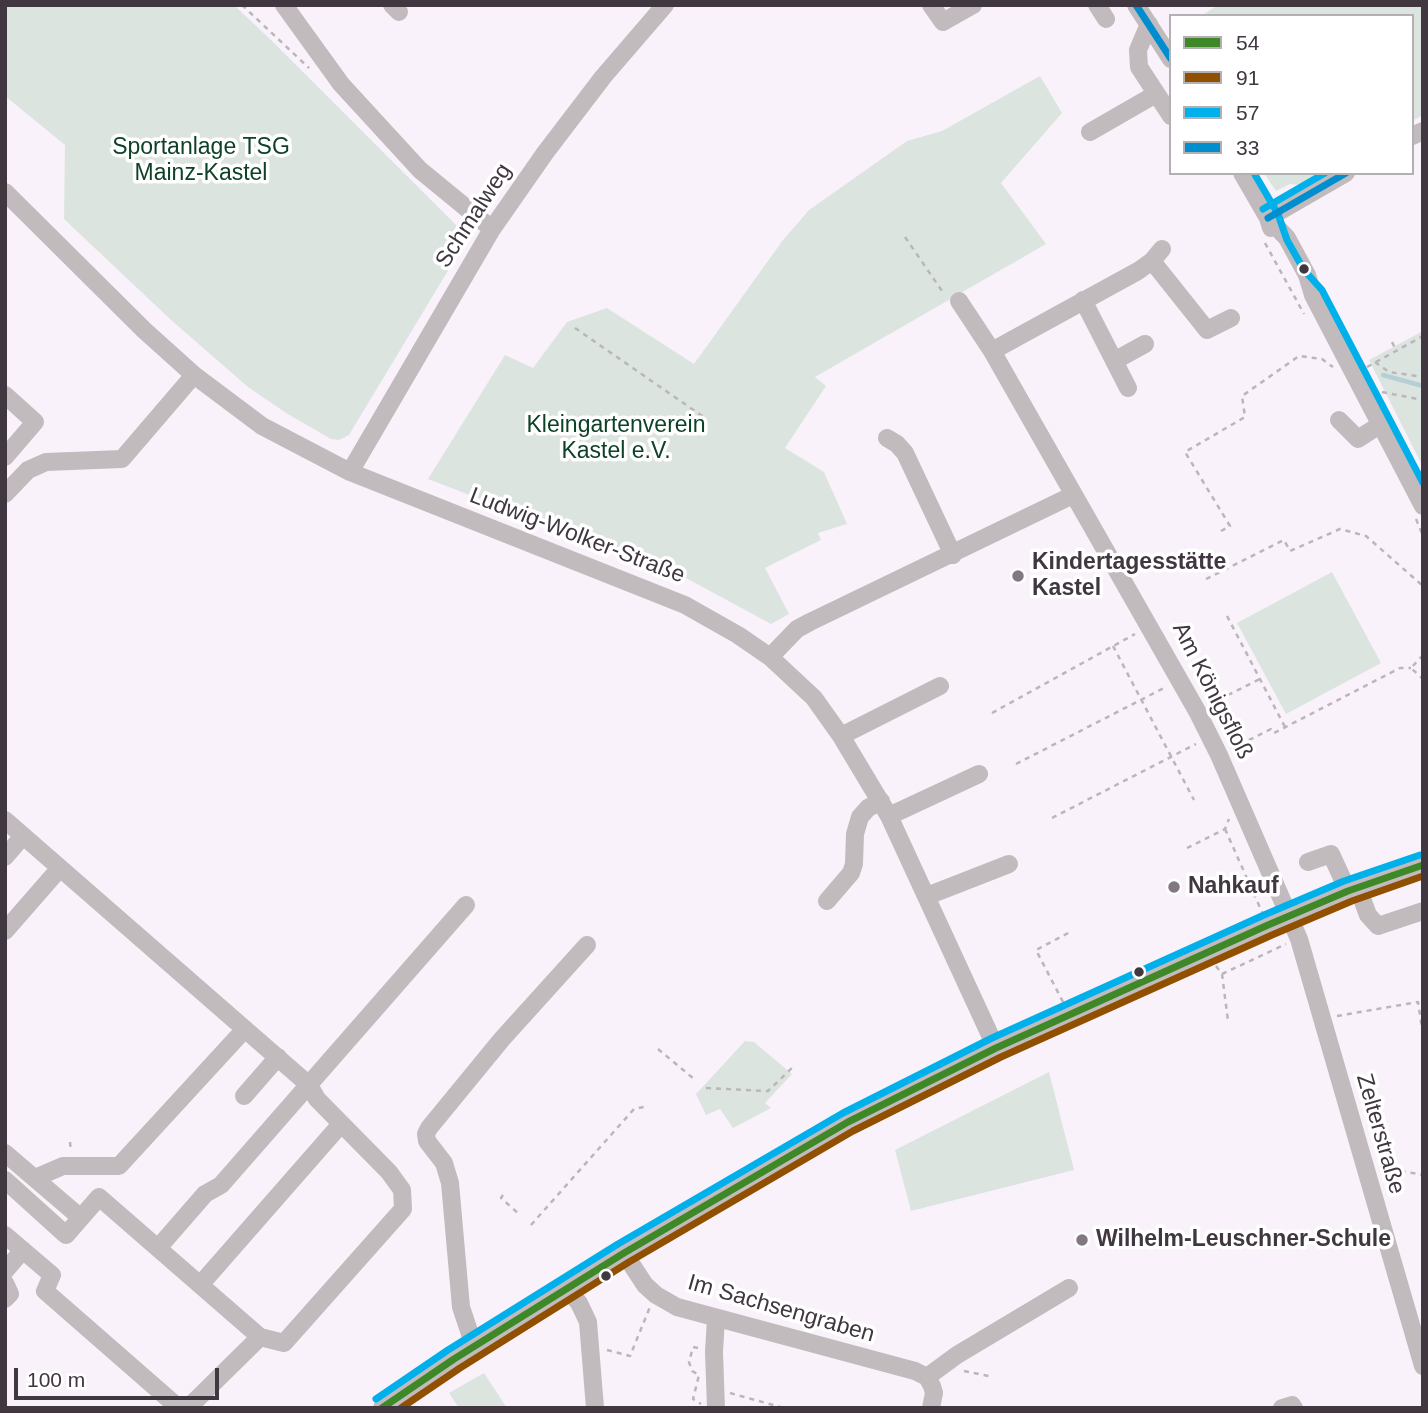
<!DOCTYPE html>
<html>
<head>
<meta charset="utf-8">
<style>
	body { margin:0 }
	#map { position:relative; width:1428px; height:1413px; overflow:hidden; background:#f9f2fa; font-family:Arial,sans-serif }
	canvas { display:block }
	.frame { position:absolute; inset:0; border:7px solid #403741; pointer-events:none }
	.legend { position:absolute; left:1169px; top:14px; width:245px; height:161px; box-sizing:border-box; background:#fff; border:2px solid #b3afb3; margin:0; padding:9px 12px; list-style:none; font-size:21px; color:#403741 }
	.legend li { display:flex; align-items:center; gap:14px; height:35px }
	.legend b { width:35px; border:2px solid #b3afb3 }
	.scale { position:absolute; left:14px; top:1368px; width:205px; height:32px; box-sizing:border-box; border:4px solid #403741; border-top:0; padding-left:9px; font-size:21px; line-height:24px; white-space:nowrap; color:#403741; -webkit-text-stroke:5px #fff; paint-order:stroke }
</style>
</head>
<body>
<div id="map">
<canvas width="1428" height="1413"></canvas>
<div class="frame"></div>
<ul class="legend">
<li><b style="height:9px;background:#3f8827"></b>54</li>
<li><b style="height:9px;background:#914f00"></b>91</li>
<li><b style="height:9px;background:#00b0eb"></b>57</li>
<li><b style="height:9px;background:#008ecf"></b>33</li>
</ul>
<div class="scale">100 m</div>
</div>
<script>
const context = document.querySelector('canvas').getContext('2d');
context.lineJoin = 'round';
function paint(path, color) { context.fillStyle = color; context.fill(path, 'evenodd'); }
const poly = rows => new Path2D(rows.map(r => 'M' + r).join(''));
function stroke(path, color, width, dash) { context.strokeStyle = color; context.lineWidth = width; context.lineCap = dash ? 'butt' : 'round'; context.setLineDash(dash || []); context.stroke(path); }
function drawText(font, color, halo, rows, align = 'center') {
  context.font = font + ' Arial,sans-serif'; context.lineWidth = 7; context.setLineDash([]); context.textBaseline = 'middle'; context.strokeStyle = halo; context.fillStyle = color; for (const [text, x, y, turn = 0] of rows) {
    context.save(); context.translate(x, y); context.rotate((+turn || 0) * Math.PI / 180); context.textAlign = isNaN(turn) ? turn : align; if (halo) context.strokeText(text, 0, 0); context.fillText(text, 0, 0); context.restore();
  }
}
const green = poly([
	[5,5,234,5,271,40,456,225,462,232,463,242,458,254,349,435,339,440,331,439,286,413,248,387,171,320,64,219,65,145,5,96],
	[1218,5,1423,5,1423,115,1412,121,1412,16,1201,16],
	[1040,76,1062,113,1001,183,1046,244,815,377,826,386,785,448,824,472,847,524,818,533,821,540,765,568,789,614,771,624,686,578,428,479,505,355,533,368,567,322,607,308,694,364,783,240,809,210,907,141,942,131],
	[1264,173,1321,173,1299,185,1290,184,1276,191],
	[1423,331,1423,467,1369,360],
	[1332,572,1381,663,1286,714,1237,623],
	[745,1041,754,1042,792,1074,765,1103,771,1108,733,1128,720,1109,706,1115,696,1094],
	[1049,1072,1074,1170,911,1211,895,1150],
	[484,1373,507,1408,459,1408,449,1393]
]);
const stream = poly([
	[1383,375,1423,386]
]);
const path = poly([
	[242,5,309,68],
	[905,237,944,294],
	[1265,243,1304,314],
	[575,328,705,418],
	[1392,342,1396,350],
	[1375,362,1389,372,1423,377],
	[1367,367,1423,336],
	[1382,392,1423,400],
	[1416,519,1423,536],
	[1221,531,1230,526,1185,452,1245,417,1242,396,1299,356,1322,359,1333,367],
	[1206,579,1284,540,1290,551,1340,529,1366,536,1423,586],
	[1227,616,1285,727],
	[1113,646,1194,800],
	[1423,655,1411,668,1423,679],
	[1210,704,1260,679],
	[992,713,1135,634],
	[1231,749,1271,729,1274,733,1400,668,1411,668],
	[1016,764,1166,687],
	[1052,818,1196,744],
	[1225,829,1262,912],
	[1187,848,1225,829,1229,819],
	[1216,966,1222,974,1286,944],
	[1222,974,1228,1021],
	[1063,1002,1036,950,1072,931],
	[1337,1016,1418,1002,1423,1035],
	[658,1049,694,1079],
	[706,1088,768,1091,794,1066],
	[70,1142,71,1152],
	[1381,1167,1423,1175],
	[503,1195,501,1198,519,1214],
	[531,1225,634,1109,648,1106],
	[698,1348,693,1347,689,1362,692,1371,699,1375,693,1399,701,1404],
	[607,1350,630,1356,650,1307],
	[964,1371,993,1377],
	[730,1393,784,1408]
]);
const minor = poly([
	[284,5,341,84,420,170,492,229],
	[392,5,399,12],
	[931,5,943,22,973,5],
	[1097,5,1106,19],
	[1136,5,1171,59],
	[1149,24,1138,50,1139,67,1171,116],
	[1090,132,1156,94],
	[1412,136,1423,131],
	[1242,173,1268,218,1271,228],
	[5,192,144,330,194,375,262,426,350,472,685,605,738,635,770,657,814,698,841,736,889,816,996,1048],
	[1268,218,1287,238,1307,275,1313,295,1423,506],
	[1268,218,1346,173],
	[1162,249,1152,261,1138,271,992,351,1197,711,1219,755,1299,939,1423,1366],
	[1152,261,1207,330,1231,318],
	[1083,300,1128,388],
	[959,301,992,351],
	[1114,361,1145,344],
	[5,395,35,422,5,457],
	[1339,420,1358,439,1381,424],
	[887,438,897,444,905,453,953,555],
	[350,472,492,229,545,153,603,77,665,5],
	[5,494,28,470,46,462,122,459,194,375],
	[770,657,797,629,810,622,1073,495],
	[841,736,940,686],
	[889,816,979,774],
	[5,820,309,1085,317,1099,389,1172,402,1190,403,1209,284,1343,260,1337,99,1197,66,1235,5,1180],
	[5,857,23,836],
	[1308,862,1331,854,1348,891],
	[1358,888,1368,915,1378,926,1423,911],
	[927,896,1009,864],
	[827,901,851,873,854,864,855,834,860,817,868,808,881,801],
	[5,931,60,868],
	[244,1096,278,1057],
	[5,1153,81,1218],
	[35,1178,63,1166,119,1166,245,1029],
	[5,1235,52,1275,45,1291,179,1408],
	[158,1248,205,1194,221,1185,466,905],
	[624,1253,645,1285,656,1295,677,1307,915,1371,927,1377,932,1386,934,1393,931,1408],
	[5,1271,23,1250],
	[5,1283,10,1294,5,1299],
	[200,1285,341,1124],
	[567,1289,579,1303,588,1322,595,1408],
	[716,1318,714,1352,716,1408],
	[474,1346,461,1307,450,1183,444,1163,427,1141,426,1134,429,1128,502,1039,587,945],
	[927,1377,957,1355,1069,1288],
	[188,1408,260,1337],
	[382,1408,454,1359,624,1253,700,1210,789,1155,848,1122,996,1048,1268,925,1348,891,1423,865],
	[1282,1408,1292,1405,1294,1408]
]);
const bus1 = poly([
	[382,1408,454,1359,624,1253,848,1122,996,1048,1268,925,1348,891,1423,865]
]);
const bus2 = poly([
	[401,1408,460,1368,629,1262,853,1131,1001,1057,1272,935,1352,901,1423,876]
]);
const bus3 = poly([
	[1254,173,1278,214,1287,240,1304,270,1322,290,1423,483],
	[1263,209,1325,173],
	[376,1399,448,1350,618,1244,843,1113,992,1038,1264,915,1344,881,1420,855]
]);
const bus4 = poly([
	[1136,5,1171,59],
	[1268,218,1346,173]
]);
const markers = [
	[1304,269,6,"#403741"],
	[1018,576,7,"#817882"],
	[1174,887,7,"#817882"],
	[1139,972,6,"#403741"],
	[1082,1240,7,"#817882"],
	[606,1276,6,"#403741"]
];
const parkNames = [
	["Sportanlage TSG",201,148],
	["Mainz-Kastel",201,174],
	["Kleingartenverein",616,426],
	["Kastel e.V.",616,452]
];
const streetNames = [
	["Schmalweg",474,216,-57],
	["Ludwig-Wolker-Straße",577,536,21],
	["Am Königsfloß",1212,691,63],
	["Zelterstraße",1380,1134,74],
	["Im Sachsengraben",781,1309,16]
];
const poiNames = [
	["Kindertagesstätte",1032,563],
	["Kastel",1032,589],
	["Nahkauf",1188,887],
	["Wilhelm-Leuschner-Schule",1096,1240]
];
paint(green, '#dce4e0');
stroke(stream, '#b6cfd4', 4.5);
stroke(path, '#bbb6b9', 2.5, [5, 5]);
stroke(minor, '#c1bbbd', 18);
stroke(bus1, '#3f8827', 7);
stroke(bus2, '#914f00', 7);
stroke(bus3, '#00b0eb', 7);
stroke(bus4, '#008ecf', 7);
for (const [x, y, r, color] of markers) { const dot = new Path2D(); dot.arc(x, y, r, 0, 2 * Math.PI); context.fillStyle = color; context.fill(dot); stroke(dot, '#fff', 2.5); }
drawText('23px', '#0d4227', '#fff', parkNames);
drawText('23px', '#403741', '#fff', streetNames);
drawText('bold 23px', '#403741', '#fff', poiNames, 'left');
</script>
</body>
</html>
